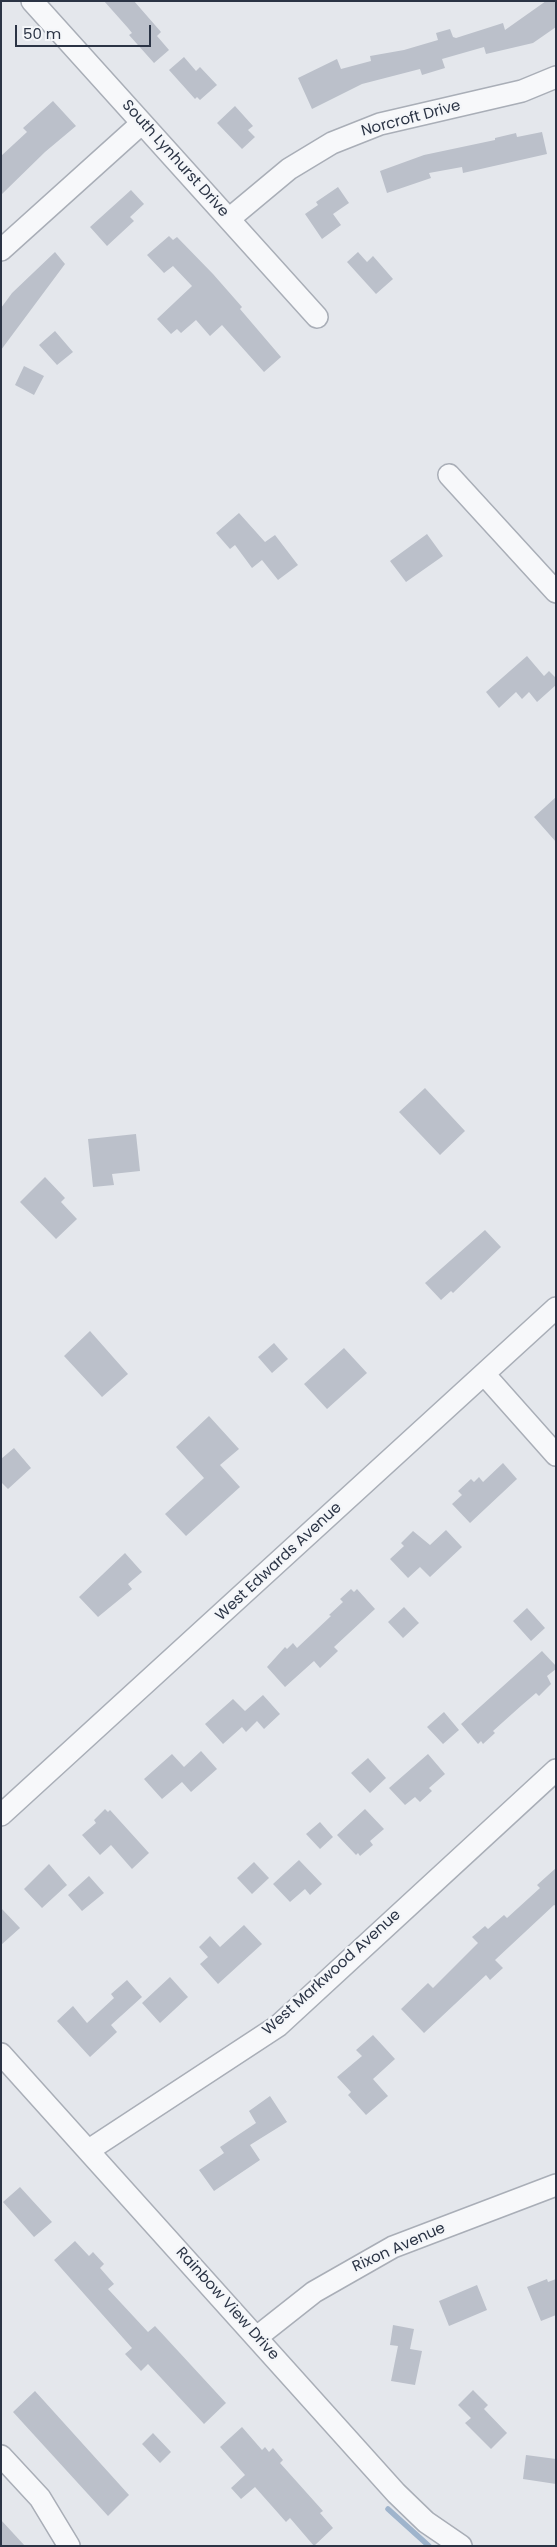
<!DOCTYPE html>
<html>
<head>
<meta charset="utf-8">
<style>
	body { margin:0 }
	#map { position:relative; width:557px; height:2547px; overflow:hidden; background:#e4e7ec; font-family:Poppins,sans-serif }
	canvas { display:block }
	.frame { position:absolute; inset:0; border:2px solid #2b3445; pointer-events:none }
	.scale { position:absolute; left:15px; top:25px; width:136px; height:22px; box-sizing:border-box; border:2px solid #2b3445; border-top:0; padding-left:6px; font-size:15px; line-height:18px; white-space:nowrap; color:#2b3445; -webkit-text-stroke:4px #f4f6f9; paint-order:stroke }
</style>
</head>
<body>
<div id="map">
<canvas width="557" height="2547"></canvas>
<div class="frame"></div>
<div class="scale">50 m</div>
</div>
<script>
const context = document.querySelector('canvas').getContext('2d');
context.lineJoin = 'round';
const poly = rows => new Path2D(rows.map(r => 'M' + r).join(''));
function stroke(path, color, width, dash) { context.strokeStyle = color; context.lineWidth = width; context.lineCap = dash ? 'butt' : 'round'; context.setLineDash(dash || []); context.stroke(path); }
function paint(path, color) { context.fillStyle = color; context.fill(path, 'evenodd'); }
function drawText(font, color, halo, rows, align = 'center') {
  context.font = font + ' Poppins,sans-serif'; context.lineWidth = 4.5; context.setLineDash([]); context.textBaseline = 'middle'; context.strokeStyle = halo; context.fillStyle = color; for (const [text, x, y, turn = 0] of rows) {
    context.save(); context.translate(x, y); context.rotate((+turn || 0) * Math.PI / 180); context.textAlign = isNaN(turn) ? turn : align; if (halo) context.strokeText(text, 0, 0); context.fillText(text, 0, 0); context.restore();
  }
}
const stream = poly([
	[388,2509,429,2546]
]);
const building = poly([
	[104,1,134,1,161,32,157,36,169,50,154,63,129,35,132,33,128,28],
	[546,1,556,1,556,27,533,43,486,54,484,47,442,59,445,68,422,75,420,69,362,84,312,109,298,78,337,59,341,69,371,61,370,56,404,50,438,40,436,33,450,29,453,37,456,38,503,23,505,30],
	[184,57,196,71,200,67,217,85,200,100,197,97,195,99,169,70],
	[53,101,76,126,45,152,1,195,1,156,27,132,23,128],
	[235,106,253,126,248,130,255,137,242,149,217,123],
	[542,132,547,154,463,173,462,167,429,173,431,178,387,193,380,171,424,155,495,140,495,138,516,133,517,137],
	[338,187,349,203,333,214,341,225,322,239,305,214,318,205,316,202],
	[131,190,144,204,130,217,134,221,107,246,90,227],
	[169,236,173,240,177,237,213,274,242,307,240,309,281,357,264,372,222,325,210,336,196,320,181,333,177,329,171,334,157,319,192,286,173,266,164,273,147,255],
	[55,252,65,264,1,350,1,308,12,293],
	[358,252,367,262,373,256,393,279,376,294,347,262],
	[55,331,73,352,57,365,39,345],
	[24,366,44,376,34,395,15,385],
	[239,513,265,542,275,535,298,565,278,580,262,560,252,568,235,545,230,549,216,533],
	[427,534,443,556,406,582,390,561],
	[527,656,544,676,549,671,556,678,556,685,537,702,529,692,522,699,516,692,499,708,486,692],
	[556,797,556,842,534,817],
	[425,1088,465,1131,440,1155,399,1112],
	[136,1134,140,1171,112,1174,114,1185,93,1187,88,1139],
	[45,1177,65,1198,61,1202,77,1219,56,1239,20,1202],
	[485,1230,501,1247,453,1293,451,1291,441,1300,425,1283],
	[90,1331,128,1374,102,1397,64,1356],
	[274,1343,288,1359,272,1373,258,1357],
	[344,1348,367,1373,327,1409,304,1384],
	[209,1416,239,1449,220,1465,240,1487,186,1536,165,1514,204,1478,176,1447],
	[14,1448,31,1468,8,1489,1,1482,1,1459],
	[503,1463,517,1479,470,1523,452,1504,462,1495,458,1491,471,1479,474,1482,479,1477,483,1482],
	[446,1530,462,1547,430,1577,420,1567,408,1578,390,1559,404,1546,401,1543,413,1531,430,1545],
	[125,1553,142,1572,128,1584,132,1589,98,1617,79,1597],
	[351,1589,354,1592,357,1589,375,1609,334,1647,338,1651,320,1668,314,1661,285,1687,267,1667,285,1647,287,1649,293,1643,297,1648,331,1616,329,1615,343,1602,340,1599],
	[404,1607,419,1623,403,1638,388,1622],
	[527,1608,545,1628,531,1641,513,1621],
	[542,1651,556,1666,556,1669,547,1676,551,1684,539,1696,536,1693,522,1705,493,1731,495,1733,483,1744,481,1741,478,1744,461,1724],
	[263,1695,280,1714,264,1729,257,1721,246,1732,242,1727,223,1744,205,1724,233,1699,245,1711],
	[444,1712,459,1730,443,1744,427,1727],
	[201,1751,217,1769,191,1792,182,1782,162,1799,144,1779,172,1754,184,1767],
	[428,1754,445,1774,429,1788,432,1791,420,1802,415,1797,405,1805,389,1788],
	[368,1758,386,1778,370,1793,351,1773],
	[105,1809,108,1812,110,1810,149,1853,132,1869,111,1845,100,1855,82,1835,96,1823,94,1820],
	[365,1809,384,1829,370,1841,373,1845,360,1856,358,1853,356,1855,337,1835],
	[320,1822,333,1837,320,1849,306,1834],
	[299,1860,322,1884,310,1895,305,1889,290,1902,273,1884],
	[254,1862,269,1878,252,1894,237,1878],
	[49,1864,67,1885,42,1908,24,1889],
	[556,1868,556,1906,554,1905,495,1960,503,1968,490,1980,486,1975,424,2033,401,2009,428,1983,433,1988,478,1943,472,1937,485,1926,488,1929,504,1915,507,1918,540,1888,537,1885],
	[89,1876,104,1893,82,1911,68,1895],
	[1,1908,20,1928,1,1945],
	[244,1925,262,1944,218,1984,200,1964,208,1957,199,1947,210,1936,220,1947],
	[170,1977,188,1997,160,2023,142,2003],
	[127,1980,142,1997,111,2025,117,2032,90,2057,57,2021,73,2006,87,2023,114,1998,111,1994],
	[373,2035,395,2059,373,2079,388,2096,366,2115,348,2095,351,2092,337,2077,362,2056,356,2050],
	[270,2096,287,2122,250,2145,260,2160,214,2191,199,2170,224,2153,220,2147,256,2123,249,2111],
	[20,2187,52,2222,34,2237,3,2202],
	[75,2241,89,2256,93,2252,104,2264,100,2268,114,2284,108,2289,148,2332,155,2326,226,2403,204,2424,148,2364,141,2371,125,2354,132,2348,54,2260],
	[547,2279,548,2282,556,2279,556,2315,541,2321,527,2287],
	[477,2285,487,2310,449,2326,439,2301],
	[393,2325,414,2329,410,2349,422,2351,415,2385,391,2381,398,2346,390,2345],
	[473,2390,488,2405,484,2409,507,2433,491,2449,465,2423,471,2418,458,2405],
	[35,2391,129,2495,108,2516,13,2412],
	[242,2427,262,2450,265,2447,269,2452,273,2448,283,2460,280,2463,323,2511,320,2513,333,2528,314,2546,290,2518,286,2522,255,2487,241,2499,231,2488,245,2475,220,2447],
	[153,2433,171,2452,160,2463,142,2444],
	[526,2455,556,2459,556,2484,523,2479],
	[1,2520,25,2546,1,2546]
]);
const minor = poly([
	[32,1,317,317],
	[229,219,289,169,332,143,380,124,522,91,556,77],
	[1,250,142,123],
	[449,475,556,592],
	[484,1374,556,1455],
	[1,1815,556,1308],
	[1,2054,396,2493,426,2522,461,2546],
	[89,2150,278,2026,556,1770],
	[257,2337,314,2292,393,2247,556,2185],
	[1,2456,40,2498,69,2546]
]);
const streetNames = [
	["Norcroft Drive",411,119,-15],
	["South Lynhurst Drive",175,159,48],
	["West Edwards Avenue",279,1562,-43],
	["West Markwood Avenue",332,1973,-42],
	["Rixon Avenue",399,2248,-24],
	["Rainbow View Drive",227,2304,48]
];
stroke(stream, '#9fb4cc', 5.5);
paint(building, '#bbc0ca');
stroke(minor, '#a9aeb7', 24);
stroke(minor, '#f7f8fa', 21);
drawText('15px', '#2b3445', '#f4f6f9', streetNames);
</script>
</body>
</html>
